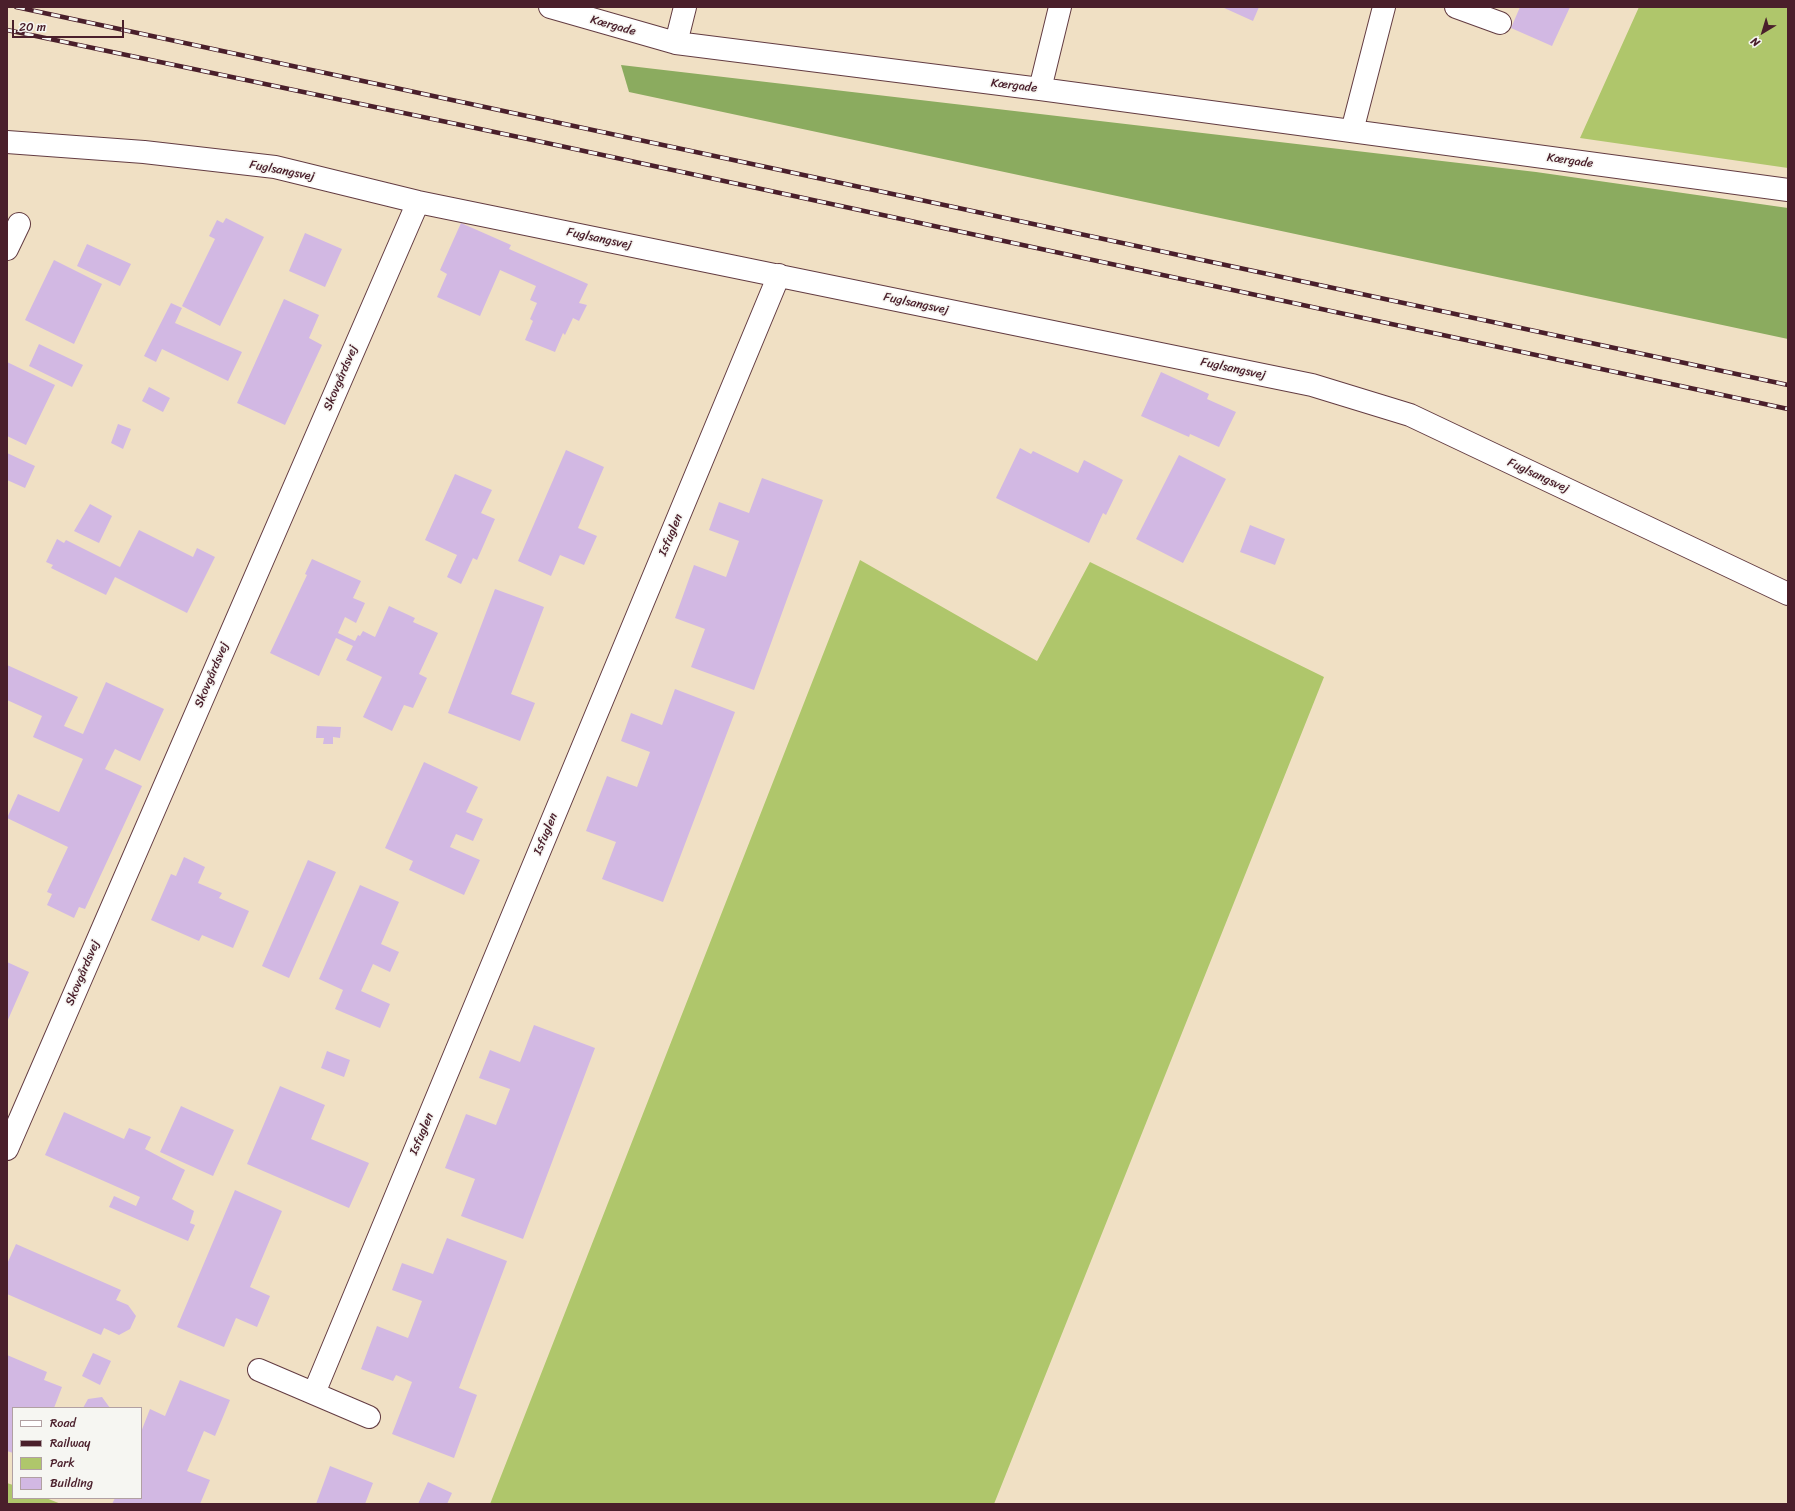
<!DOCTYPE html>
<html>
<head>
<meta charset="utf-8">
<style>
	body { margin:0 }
	#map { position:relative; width:1795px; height:1511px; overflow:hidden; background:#f0e0c4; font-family:Sriracha,sans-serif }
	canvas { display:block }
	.frame { position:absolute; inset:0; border:8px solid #4a1f2b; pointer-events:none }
	.legend { position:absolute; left:12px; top:1407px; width:130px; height:92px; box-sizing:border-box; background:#f6f6f2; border:1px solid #b1a0a2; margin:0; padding:5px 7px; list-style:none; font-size:12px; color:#4a1f2b }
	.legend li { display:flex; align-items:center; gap:8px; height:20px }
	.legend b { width:20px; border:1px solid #b1a0a2 }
	.north { position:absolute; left:1743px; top:12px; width:40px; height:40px; -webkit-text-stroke:3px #f6f6f2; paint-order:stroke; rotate:218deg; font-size:11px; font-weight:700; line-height:16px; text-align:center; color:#4a1f2b }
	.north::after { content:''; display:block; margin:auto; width:14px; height:18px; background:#4a1f2b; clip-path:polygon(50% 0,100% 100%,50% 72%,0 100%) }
	.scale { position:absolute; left:12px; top:20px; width:112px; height:18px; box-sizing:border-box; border:2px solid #4a1f2b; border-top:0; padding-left:5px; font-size:12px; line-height:14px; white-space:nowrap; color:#4a1f2b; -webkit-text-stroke:3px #f6f6f2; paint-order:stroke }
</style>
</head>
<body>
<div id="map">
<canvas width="1795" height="1511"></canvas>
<div class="frame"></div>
<ul class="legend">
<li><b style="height:5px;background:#fff"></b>Road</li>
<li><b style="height:5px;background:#4a1f2b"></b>Railway</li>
<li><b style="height:11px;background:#afc66b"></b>Park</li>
<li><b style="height:11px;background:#d2b8e3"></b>Building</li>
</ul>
<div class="north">N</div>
<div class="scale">20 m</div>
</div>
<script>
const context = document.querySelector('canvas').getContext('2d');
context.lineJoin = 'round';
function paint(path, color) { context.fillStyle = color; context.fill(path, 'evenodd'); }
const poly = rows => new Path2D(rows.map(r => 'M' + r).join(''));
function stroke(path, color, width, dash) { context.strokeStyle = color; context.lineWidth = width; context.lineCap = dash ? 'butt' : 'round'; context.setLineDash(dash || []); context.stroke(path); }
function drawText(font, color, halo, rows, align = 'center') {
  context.font = font + ' Sriracha,sans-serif'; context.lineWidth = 3; context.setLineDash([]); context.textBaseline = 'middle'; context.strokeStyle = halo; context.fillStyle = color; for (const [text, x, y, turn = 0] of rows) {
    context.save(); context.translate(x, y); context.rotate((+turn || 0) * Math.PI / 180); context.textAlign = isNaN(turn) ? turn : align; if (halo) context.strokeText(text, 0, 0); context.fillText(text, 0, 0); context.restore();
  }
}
const green = poly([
	[1639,7,1788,7,1788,168,1580,138],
	[860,560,1037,661,1090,562,1324,677,994,1504,490,1504],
	[7,1483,13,1485,13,1498,46,1498,61,1504,7,1504]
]);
const forest = poly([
	[621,65,1536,172,1788,208,1788,339,629,92]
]);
const building = poly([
	[1222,7,1259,7,1253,21],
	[1520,7,1570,7,1552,46,1511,28],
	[226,218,264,237,220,326,182,306,215,239,209,236,217,220,223,223],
	[461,223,511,245,509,249,588,284,579,303,587,305,579,321,573,318,565,335,563,333,555,352,525,340,533,321,530,319,537,303,530,300,536,286,500,270,480,316,437,297,447,274,440,270],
	[305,233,342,249,325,287,289,271],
	[87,244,131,264,120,286,77,266],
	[54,260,102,284,74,344,25,320],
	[284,299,319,315,309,338,322,345,285,425,237,403],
	[171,303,182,308,175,323,242,352,228,381,162,349,156,362,144,356],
	[39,344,83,365,72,387,29,366],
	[7,362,55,385,26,445,7,436],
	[1161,372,1209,394,1207,399,1236,412,1219,447,1190,434,1189,437,1141,416],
	[149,387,170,398,163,412,142,401],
	[118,424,131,429,123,449,111,443],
	[1020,448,1031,454,1033,451,1078,473,1084,460,1123,480,1106,515,1103,513,1089,543,996,498],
	[566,450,604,467,578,528,597,536,584,565,560,555,551,576,518,561],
	[7,453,35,466,25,488,7,480],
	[1179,455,1226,479,1183,563,1136,539],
	[455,474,492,490,481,513,495,519,477,560,473,558,461,584,447,577,457,555,425,540],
	[762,478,823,500,754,690,691,667,705,629,675,618,694,565,726,577,739,541,709,530,719,502,749,513],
	[90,504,112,516,99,543,74,531],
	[1250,525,1285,539,1275,565,1240,552],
	[139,530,193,557,197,548,215,557,187,613,115,577,106,595,51,568,53,565,46,562,57,539,64,543,66,540,120,567],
	[312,559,361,581,353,598,365,603,356,623,345,617,338,633,355,641,358,635,360,636,363,631,375,637,389,606,415,618,413,622,438,633,419,674,427,678,413,708,404,705,392,731,363,717,382,677,346,660,353,646,336,638,319,676,270,653,307,575,305,574],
	[495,589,544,607,511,694,535,703,520,741,448,713],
	[7,665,78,697,64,726,83,734,106,682,164,709,140,761,115,749,105,769,142,786,85,909,79,907,74,918,47,905,52,894,47,892,68,847,7,818,18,794,59,812,83,759,33,737,42,716,7,700],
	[675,689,735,712,663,902,602,879,616,842,586,831,607,776,637,787,650,752,621,741,631,713,662,725],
	[317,726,341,727,340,738,333,737,333,744,323,744,324,738,316,738],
	[424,762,478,787,466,812,483,819,473,841,456,834,450,847,480,860,464,895,409,870,413,861,385,848],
	[184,857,205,867,198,883,222,893,219,898,249,911,233,948,202,935,199,941,151,920,171,874,176,876],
	[308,860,336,872,289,978,262,966],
	[360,885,399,902,381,944,399,952,390,972,373,964,361,991,390,1004,380,1028,335,1009,343,990,319,979],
	[7,962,29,972,7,1022],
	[534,1025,595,1048,523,1239,461,1216,475,1179,445,1168,466,1114,496,1125,510,1089,479,1078,490,1050,520,1062],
	[327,1051,350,1060,344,1077,321,1068],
	[280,1086,325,1105,311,1139,369,1163,349,1208,247,1164],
	[181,1106,234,1130,213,1176,160,1152],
	[64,1112,124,1139,129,1128,151,1137,145,1149,185,1170,172,1199,194,1211,190,1223,195,1225,188,1241,109,1207,114,1196,136,1206,140,1197,45,1155],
	[235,1190,282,1211,250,1287,270,1296,257,1327,236,1318,224,1347,177,1327],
	[447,1238,507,1261,459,1388,477,1395,454,1458,392,1434,412,1382,396,1375,393,1381,361,1369,377,1326,408,1338,422,1301,392,1290,402,1263,433,1274],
	[16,1244,121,1290,116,1300,128,1305,136,1316,130,1329,119,1335,104,1328,101,1335,7,1294,7,1264],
	[93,1353,111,1361,100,1385,82,1376],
	[7,1355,47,1372,44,1380,62,1387,54,1408,13,1408,13,1453,7,1451],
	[180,1380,230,1400,215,1436,204,1431,187,1471,210,1480,200,1504,112,1504,115,1498,141,1498,141,1432,150,1409,165,1416],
	[102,1397,110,1408,83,1408,88,1399],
	[330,1466,373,1483,365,1504,316,1504],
	[428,1482,452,1493,447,1504,418,1504]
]);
const minor = poly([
	[550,7,676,43,1040,89,1788,190],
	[1456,7,1500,23],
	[676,43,685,7],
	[1040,89,1060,7],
	[1352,131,1384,7],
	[7,142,144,152,275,167,418,202,1312,385,1410,415,1788,594],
	[7,249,19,224],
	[7,1149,418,202],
	[259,1370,369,1417],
	[314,1393,779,275]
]);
const rail = poly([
	[16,7,1788,385],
	[7,30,528,139,1788,409]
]);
const streetNames = [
	["Kærgade",613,26,16],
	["Kærgade",1014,86,7],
	["Kærgade",1570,161,8],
	["Fuglsangsvej",282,171,11],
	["Fuglsangsvej",599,239,12],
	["Fuglsangsvej",916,304,12],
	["Fuglsangsvej",1233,369,12],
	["Skovgårdsvej",341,378,-67],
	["Fuglsangsvej",1538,476,25],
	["Isfuglen",671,535,-67],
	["Skovgårdsvej",212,675,-67],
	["Isfuglen",546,834,-67],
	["Skovgårdsvej",83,973,-67],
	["Isfuglen",422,1134,-67]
];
paint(green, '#afc66b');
paint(forest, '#8bab5f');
paint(building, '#d2b8e3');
stroke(minor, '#633c42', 24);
stroke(minor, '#fff', 22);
stroke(rail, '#4a1f2b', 4.5);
stroke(rail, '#f6f6f2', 3, [9]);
drawText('12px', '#4a1f2b', '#f6f6f2', streetNames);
</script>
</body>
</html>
